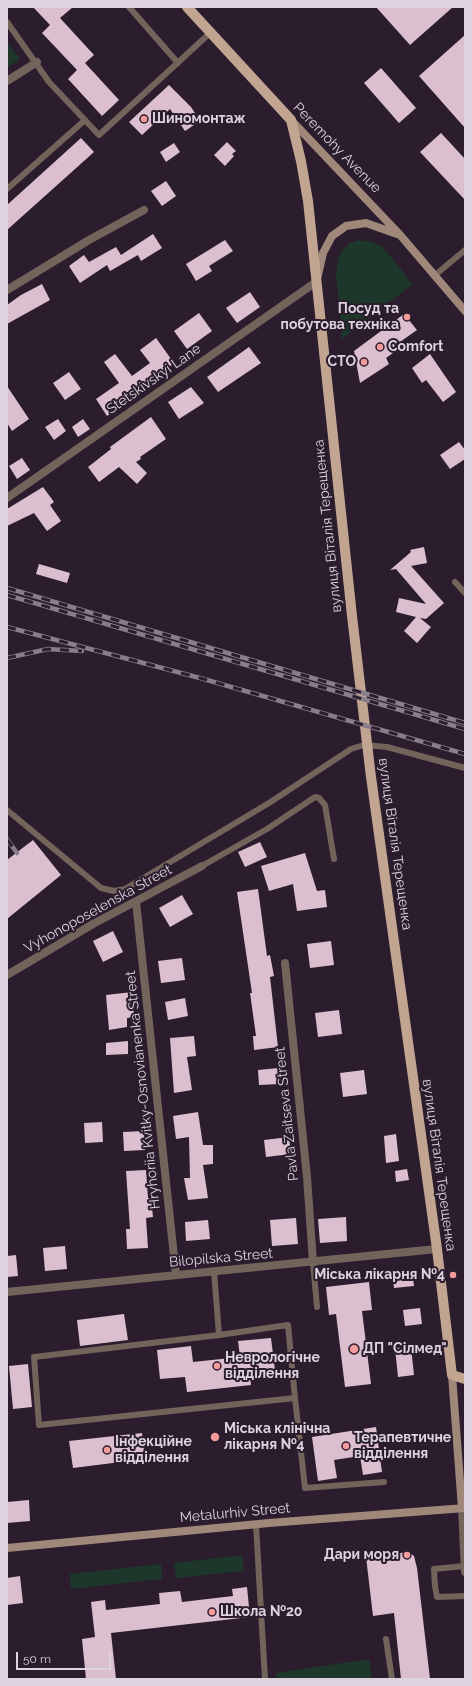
<!DOCTYPE html>
<html>
<head>
<meta charset="utf-8">
<style>
	body { margin:0 }
	#map { position:relative; width:472px; height:1686px; overflow:hidden; background:#2b1d2e; font-family:Raleway,sans-serif }
	canvas { display:block }
	.frame { position:absolute; inset:0; border:8px solid #dcd3de; pointer-events:none }
	.scale { position:absolute; left:16px; top:1652px; width:95px; height:18px; box-sizing:border-box; border:2px solid #dcd3de; border-top:0; padding-left:5px; font-size:12px; line-height:14px; white-space:nowrap; color:#dcd3de; -webkit-text-stroke:3px #2b1d2e; paint-order:stroke }
</style>
</head>
<body>
<div id="map">
<canvas width="472" height="1686"></canvas>
<div class="frame"></div>
<div class="scale">50 m</div>
</div>
<script>
const context = document.querySelector('canvas').getContext('2d');
context.lineJoin = 'round';
function paint(path, color) { context.fillStyle = color; context.fill(path, 'evenodd'); }
const poly = rows => new Path2D(rows.map(r => 'M' + r).join(''));
function stroke(path, color, width, dash) { context.strokeStyle = color; context.lineWidth = width; context.lineCap = dash ? 'butt' : 'round'; context.setLineDash(dash || []); context.stroke(path); }
function drawText(font, color, halo, rows, align = 'center') {
  context.font = font + ' Raleway,sans-serif'; context.lineWidth = 4; context.setLineDash([]); context.textBaseline = 'middle'; context.strokeStyle = halo; context.fillStyle = color; for (const [text, x, y, turn = 0] of rows) {
    context.save(); context.translate(x, y); context.rotate((+turn || 0) * Math.PI / 180); context.textAlign = isNaN(turn) ? turn : align; if (halo) context.strokeText(text, 0, 0); context.fillText(text, 0, 0); context.restore();
  }
}
const green = poly([
	[7,42,20,59,7,68],
	[360,240,372,242,382,246,413,284,342,339,336,274,338,259,342,250,350,243],
	[242,1555,244,1571,176,1578,174,1563],
	[161,1564,162,1579,71,1589,70,1574],
	[369,1659,372,1679,276,1679,276,1673]
]);
const building = poly([
	[33,7,73,7,60,18,94,55,85,63,119,100,102,116,68,79,77,70,42,33,50,25],
	[376,7,453,7,410,45],
	[465,35,465,128,419,76],
	[381,68,416,108,399,123,364,83],
	[169,85,191,107,200,121,185,131,170,109,142,135,129,122],
	[441,133,465,159,465,200,420,152],
	[81,138,94,152,7,230,7,205],
	[227,142,236,151,232,154,234,156,225,166,214,155],
	[174,143,180,152,166,162,160,152],
	[166,181,176,196,162,206,151,191],
	[153,234,162,248,141,261,138,255,110,271,107,265,80,283,69,266,84,255,89,262,116,247,121,255],
	[225,240,233,251,209,266,212,271,196,281,186,264],
	[42,284,50,300,7,324,7,305,21,295],
	[250,292,260,307,237,323,226,308],
	[199,313,212,331,187,349,174,331],
	[404,314,417,330,397,344,400,348,386,358,389,364,360,383,354,351],
	[156,338,174,363,107,416,96,399,119,383,104,362,115,354,132,376,150,363,140,350],
	[249,347,261,363,218,392,207,377],
	[430,354,456,392,443,402,426,380,422,383,412,368],
	[69,372,81,389,65,400,53,383],
	[7,386,29,419,12,431,7,423],
	[191,387,204,403,179,419,168,402],
	[151,417,166,439,140,457,141,459,136,462,147,473,137,484,119,467,99,482,88,467,111,449,110,447],
	[58,419,66,431,54,440,45,427],
	[83,419,90,429,78,437,72,427],
	[459,442,465,450,465,459,450,469,440,455],
	[22,458,30,470,17,479,9,466],
	[43,487,54,502,50,505,61,521,47,531,34,513,7,526,7,509],
	[424,547,427,563,411,566,444,603,426,619,420,618,431,627,417,643,404,631,416,617,396,612,399,598,426,604,396,569,390,570,411,552,410,550],
	[39,564,70,573,67,583,36,574],
	[33,840,61,875,7,919,7,860],
	[260,842,267,857,245,867,238,852],
	[305,853,317,891,325,890,327,907,297,911,293,884,269,891,261,866],
	[258,889,267,956,270,955,274,976,270,977,278,1047,254,1050,253,1036,256,1036,250,993,252,993,237,892],
	[182,895,193,914,170,927,159,908],
	[113,931,123,952,103,962,93,941],
	[331,941,334,965,310,968,307,944],
	[182,958,185,980,161,983,158,961],
	[132,992,134,1017,127,1018,127,1027,109,1030,106,995],
	[185,998,188,1016,168,1020,165,1002],
	[339,1010,342,1034,318,1037,315,1013],
	[194,1036,196,1056,187,1057,192,1090,174,1093,170,1038],
	[128,1041,128,1054,106,1055,106,1043],
	[279,1068,280,1084,259,1085,258,1070],
	[364,1070,367,1094,343,1097,340,1073],
	[198,1112,203,1145,213,1145,213,1164,203,1165,208,1198,188,1200,184,1178,190,1178,189,1137,176,1139,173,1116],
	[102,1122,103,1142,85,1143,84,1123],
	[144,1131,145,1150,124,1151,123,1132],
	[396,1134,399,1161,386,1163,384,1136],
	[289,1137,291,1154,266,1157,264,1140],
	[407,1169,409,1180,396,1182,395,1171],
	[146,1170,148,1198,151,1198,153,1217,146,1218,148,1248,127,1249,126,1229,130,1229,126,1171],
	[346,1217,347,1241,320,1243,318,1219],
	[296,1218,298,1244,272,1246,270,1220],
	[208,1220,210,1239,186,1241,185,1222],
	[65,1246,67,1269,45,1271,43,1248],
	[16,1255,18,1276,7,1277,7,1256],
	[412,1270,414,1286,394,1288,392,1272],
	[369,1282,372,1310,362,1311,371,1384,345,1387,336,1314,329,1315,326,1287],
	[420,1308,422,1324,405,1326,403,1310],
	[124,1314,128,1340,80,1346,77,1320],
	[271,1338,275,1370,250,1373,251,1385,187,1392,185,1377,160,1379,157,1350,191,1346,193,1362,240,1357,238,1341],
	[411,1347,414,1375,398,1377,395,1348],
	[28,1364,32,1407,13,1409,9,1366],
	[376,1427,382,1472,363,1475,360,1456,334,1460,337,1478,318,1481,312,1437],
	[142,1433,145,1459,73,1468,69,1441],
	[29,1500,30,1521,7,1523,7,1502],
	[409,1552,414,1556,417,1568,430,1679,401,1679,394,1613,373,1616,366,1557],
	[20,1576,23,1603,7,1605,7,1578],
	[247,1587,250,1617,111,1633,116,1679,86,1679,82,1639,95,1637,91,1602,105,1600,106,1610,160,1604,159,1593,180,1591,182,1602,233,1596,232,1589]
]);
const lane = poly([
	[129,7,178,63],
	[7,22,49,82,99,135,210,33],
	[7,189,85,120],
	[434,276,465,250],
	[455,582,465,593],
	[7,810,101,888,114,891,125,889,269,803,351,749,364,745,387,747,465,768],
	[202,866,267,829,315,797,319,798,325,805,334,859],
	[313,1262,317,1307],
	[214,1271,219,1335,288,1325,295,1398,39,1425,34,1357,219,1335],
	[295,1398,305,1488,384,1482],
	[256,1525,265,1679],
	[464,1566,434,1569,435,1586,437,1597,465,1596],
	[386,1639,392,1679]
]);
const street = poly([
	[7,81,37,62],
	[7,290,89,240,144,210],
	[7,498,316,282],
	[136,902,176,1275],
	[285,963,307,1177,313,1262],
	[7,975,93,924,202,866],
	[7,1292,437,1249],
	[462,1508,465,1572]
]);
const secondary = poly([
	[291,120,401,236,465,311],
	[318,275,323,253,332,236,346,226,366,223,397,234],
	[452,1375,462,1508],
	[7,1548,269,1523,465,1508]
]);
const primary = poly([
	[187,7,291,120,301,161,308,201,352,616,371,777,437,1249,452,1375,465,1379]
]);
const rail = poly([
	[7,588,465,723],
	[7,595,465,729],
	[7,627,200,678,465,754],
	[7,658,48,649,82,651],
	[7,839,17,853]
]);
const markers = [
	[144,119,4,"#f59b9a"],
	[407,317,4,"#f59b9a"],
	[380,347,4,"#f59b9a"],
	[364,362,4,"#f59b9a"],
	[453,1275,4,"#f59b9a"],
	[354,1349,5,"#f59b9a"],
	[217,1366,4,"#f59b9a"],
	[215,1437,5,"#f59b9a"],
	[346,1446,4,"#f59b9a"],
	[107,1450,4,"#f59b9a"],
	[407,1555,4,"#f59b9a"],
	[212,1612,4,"#f59b9a"]
];
const poiNames = [
	["Шиномонтаж",152,119],
	["Посуд та",399,309,"right"],
	["побутова техніка",399,325,"right"],
	["Comfort",388,347],
	["СТО",356,362,"right"],
	["Міська лікарня №4",445,1275,"right"],
	["ДП \"Сілмед\"",363,1349],
	["Неврологічне",225,1358],
	["відділення",225,1374],
	["Міська клінічна",224,1429],
	["лікарня №4",224,1445],
	["Терапевтичне",354,1438],
	["відділення",354,1454],
	["Інфекційне",115,1442],
	["відділення",115,1458],
	["Дари моря",399,1555,"right"],
	["Школа №20",220,1612]
];
const streetNames = [
	["Peremohy Avenue",337,148,46],
	["Stetskivskyi Lane",154,379,-35],
	["вулиця Віталія Терещенка",328,526,-96],
	["вулиця Віталія Терещенка",395,844,82],
	["Vyhonoposelenska Street",98,909,-29],
	["Hryhoriia Kvitky-Osnovianenka Street",143,1090,-96],
	["Pavla Zaitseva Street",287,1114,-96],
	["вулиця Віталія Терещенка",439,1165,82],
	["Bilopilska Street",221,1258,-5],
	["Metalurhiv Street",235,1513,-5]
];
paint(green, '#1d372a');
paint(building, '#dbbfce');
stroke(lane, '#72645a', 6);
stroke(street, '#72645a', 8);
stroke(secondary, '#9f8879', 8);
stroke(primary, '#c2a591', 10);
stroke(rail, '#887d8b', 4.5);
stroke(rail, '#2b1d2e', 3, [9]);
for (const [x, y, r, color] of markers) { const dot = new Path2D(); dot.arc(x, y, r, 0, 2 * Math.PI); context.fillStyle = color; context.fill(dot); stroke(dot, '#2b1d2e', 1.5); }
drawText('bold 14px', '#dcd3de', '#2b1d2e', poiNames, 'left');
drawText('14px', '#dcd3de', '#2b1d2e', streetNames);
</script>
</body>
</html>
